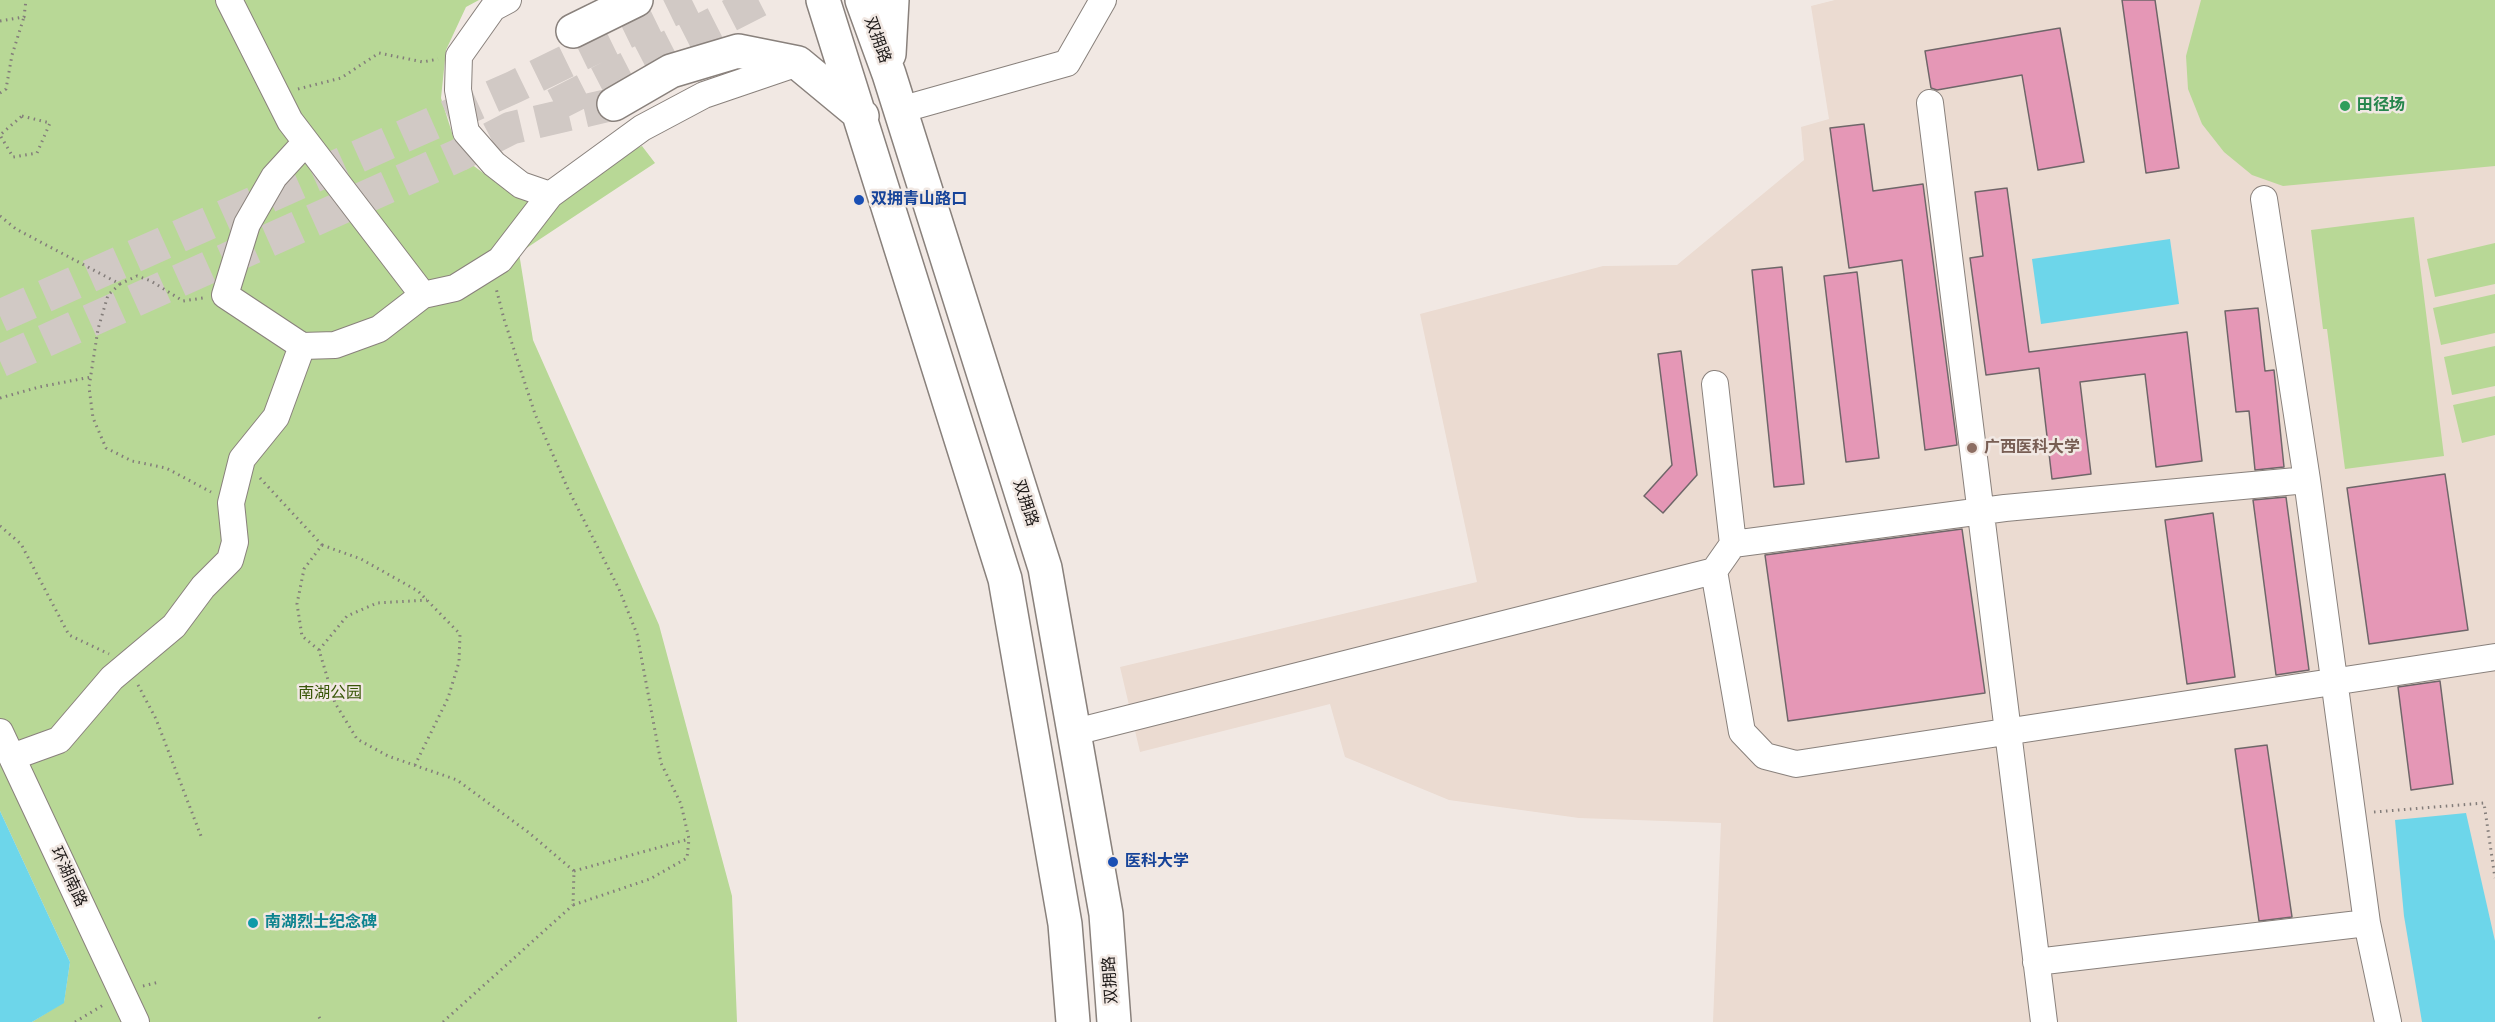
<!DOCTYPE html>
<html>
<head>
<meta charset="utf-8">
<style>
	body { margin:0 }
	canvas { display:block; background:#f1e8e3 }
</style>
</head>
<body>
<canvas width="2495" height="1022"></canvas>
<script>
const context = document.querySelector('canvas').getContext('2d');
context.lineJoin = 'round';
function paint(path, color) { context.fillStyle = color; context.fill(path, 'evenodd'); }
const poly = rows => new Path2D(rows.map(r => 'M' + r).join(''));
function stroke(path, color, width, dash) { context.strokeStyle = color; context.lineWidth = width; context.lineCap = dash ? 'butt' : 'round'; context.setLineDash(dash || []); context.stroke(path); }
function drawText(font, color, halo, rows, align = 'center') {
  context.font = font + ' Signika,"Noto Sans SC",sans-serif'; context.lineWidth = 5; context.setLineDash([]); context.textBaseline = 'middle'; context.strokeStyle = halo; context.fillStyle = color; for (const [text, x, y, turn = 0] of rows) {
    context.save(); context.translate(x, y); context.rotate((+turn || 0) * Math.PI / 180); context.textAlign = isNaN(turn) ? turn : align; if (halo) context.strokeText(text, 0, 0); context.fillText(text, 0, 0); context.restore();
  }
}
const built = poly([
	[1835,0,2495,0,2495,1022,1713,1022,1721,823,1579,818,1449,800,1345,757,1330,704,1140,752,1120,667,1477,582,1420,314,1603,266,1677,265,1804,160,1801,127,1829,119,1811,6]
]);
const green = poly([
	[0,0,479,0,466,7,446,50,441,98,459,155,517,198,642,146,655,163,519,253,533,340,659,625,732,896,737,1022,32,1022,64,1002,70,962,0,811],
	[2201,0,2495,0,2495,166,2283,186,2252,175,2224,152,2202,124,2188,89,2186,56],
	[2414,217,2444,456,2345,469,2327,329,2323,329,2311,230],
	[2495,243,2495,284,2435,297,2427,259],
	[2495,294,2495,333,2441,345,2433,308],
	[2495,346,2495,386,2452,395,2444,357],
	[2495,396,2495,435,2462,443,2453,405]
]);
const water = poly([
	[2170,239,2179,304,2041,324,2032,259],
	[0,811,70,962,64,1003,32,1022,0,1022],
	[2466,813,2495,941,2495,1022,2422,1022,2404,916,2395,820]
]);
const building = poly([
	[2122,0,2155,0,2179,168,2146,173,2122,0],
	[2060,28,2084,162,2038,170,2022,75,1937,90,1931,88,1925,51,2060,28],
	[1864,124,1873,191,1923,184,1957,445,1925,450,1902,260,1849,268,1830,128,1864,124],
	[2007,188,2029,352,2187,332,2202,461,2156,467,2145,374,2080,382,2091,474,2052,479,2039,368,1986,375,1970,258,1983,256,1975,192,2007,188],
	[1782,267,1804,484,1774,487,1752,270,1782,267],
	[1857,272,1879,458,1846,462,1824,276,1857,272],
	[2258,308,2265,371,2274,370,2284,467,2255,470,2249,411,2236,412,2225,311,2258,308],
	[1681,351,1697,475,1663,513,1644,496,1672,465,1658,354,1681,351],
	[2445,474,2468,630,2369,644,2347,488,2445,474],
	[2286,497,2309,670,2276,675,2253,500,2286,497],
	[2213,513,2235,677,2187,684,2165,520,2213,513],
	[1962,529,1985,693,1788,721,1765,555,1962,529],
	[2440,681,2453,784,2411,790,2398,687,2440,681],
	[2267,745,2292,917,2259,921,2235,749,2267,745]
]);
const majorTunnel = poly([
	[555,105,760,0],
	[0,316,514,87,692,0],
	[0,361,459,155,511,128,614,104]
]);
const path = poly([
	[0,21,24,17,26,0],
	[298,89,341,78,379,53,423,62,438,59],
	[0,93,6,89,12,55,24,17],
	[22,116,50,123,37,153,13,157,0,135,22,116],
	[0,216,16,229,120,284,137,276,151,281,183,301,203,298],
	[120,284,108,295,98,329,89,387,93,418,106,448,132,461,166,468,211,492],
	[0,398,39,387,91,377],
	[260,478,322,545,304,569,297,604,302,636,319,650,335,703,357,739,388,756,457,780,528,832,574,871,573,905,650,879,687,858,689,839,681,804,661,763,637,634,619,589,568,489,535,414,504,319,496,288],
	[0,526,21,544,69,635,109,654],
	[322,545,361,559,418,591,460,634,459,662,448,698,415,765],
	[319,650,347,616,377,603,427,600],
	[138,685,156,719,201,836],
	[2374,812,2484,803,2495,878],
	[574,871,689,839],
	[143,986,159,982],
	[319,1017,322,1022],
	[75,1022,105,1004],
	[443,1022,573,905]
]);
const minor = poly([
	[229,0,290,121,423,295],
	[508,0,493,8,459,56,458,90,466,132,494,164,521,185,550,195,642,128,704,95,798,63],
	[1930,103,2044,1022],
	[900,110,1067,63,1103,0],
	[2264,199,2307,480,2367,923,2388,1022],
	[302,346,225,295,247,224,274,177,306,142],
	[1715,384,1733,544],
	[1714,571,1742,732,1765,756,1796,764,2495,657],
	[0,732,136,1022],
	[1075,732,1714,571,1733,544,2005,508,2307,480],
	[12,757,59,740,112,678,174,626,203,587,230,560,235,542,231,503,242,459,276,417,302,346,335,345,379,329,423,295,455,288,500,260,550,195],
	[2036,962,2367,923]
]);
const major = poly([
	[823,0,1005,579,1065,924,1073,1022],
	[862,0,889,74,1045,568,1106,914,1114,1022],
	[573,31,636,0],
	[889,54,892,0],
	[614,104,671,71,738,51,798,63,862,116]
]);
const markers = [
	[2345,106,6,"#2e9e5b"],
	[859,200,6,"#1a4fb4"],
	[1972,448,6,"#8d6e63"],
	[1113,862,6,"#1a4fb4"],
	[253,923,6,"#0f9aa8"]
];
const streetNames = [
	["双拥路",877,40,70],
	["双拥路",1025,503,72],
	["环湖南路",68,877,65],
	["双拥路",1111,980,-94]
];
const leisureNames = [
	["田径场",2357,106]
];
const transitNames = [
	["双拥青山路口",871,200],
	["医科大学",1125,862]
];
const educationNames = [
	["广西医科大学",1984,448]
];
const parkNames = [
	["南湖公园",330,694]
];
const cultureNames = [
	["南湖烈士纪念碑",265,923]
];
paint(built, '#ebdbd1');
paint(green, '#b8d896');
paint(water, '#6dd6ea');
paint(building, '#e597b6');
stroke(building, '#6f6669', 1.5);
stroke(majorTunnel, '#d1c9c5', 33, [33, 16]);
stroke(minor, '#89817c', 28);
stroke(major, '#89817c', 36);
stroke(path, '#837d7a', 3, [1.5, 4.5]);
stroke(minor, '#fff', 26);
stroke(major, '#fff', 33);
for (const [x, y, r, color] of markers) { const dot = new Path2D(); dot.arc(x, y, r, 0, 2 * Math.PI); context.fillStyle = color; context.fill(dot); stroke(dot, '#f1e8e3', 2); }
drawText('16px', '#1d1918', '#f1e8e3', streetNames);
drawText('bold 16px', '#27864d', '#f1e8e3', leisureNames, 'left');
drawText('bold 16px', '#164399', '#f1e8e3', transitNames, 'left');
drawText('bold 16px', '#785e54', '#f1e8e3', educationNames, 'left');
drawText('16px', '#395608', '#f1e8e3', parkNames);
drawText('bold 16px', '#0d838f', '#f1e8e3', cultureNames, 'left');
</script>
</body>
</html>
